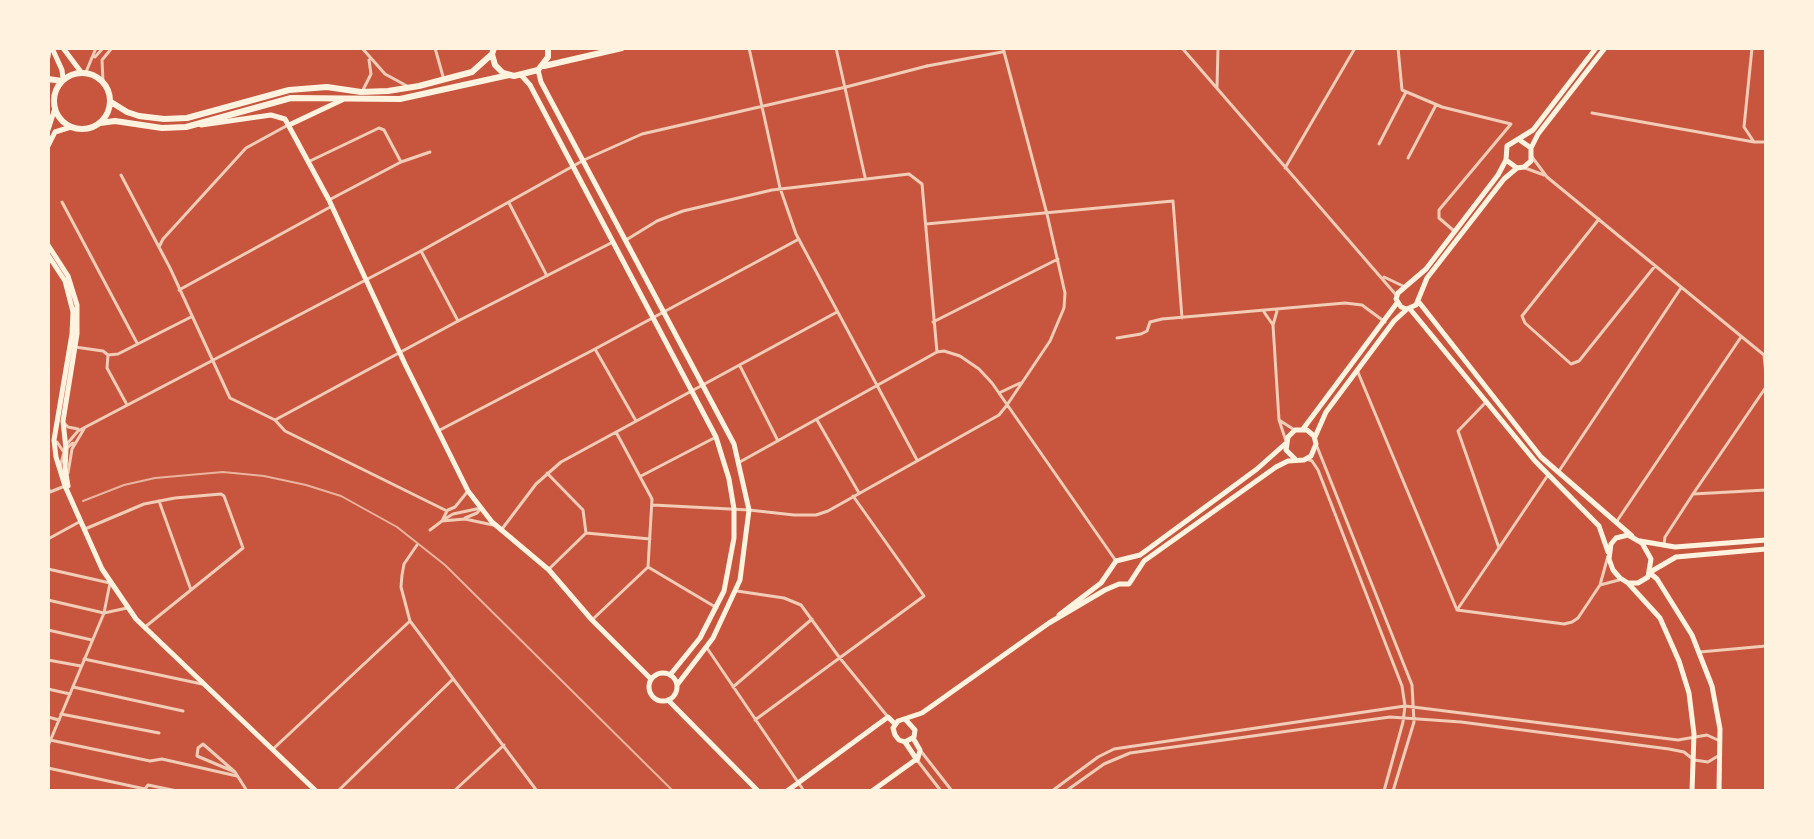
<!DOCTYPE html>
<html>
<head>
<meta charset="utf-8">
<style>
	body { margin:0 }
	#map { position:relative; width:1814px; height:839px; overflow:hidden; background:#c8553d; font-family:"Noto Sans",sans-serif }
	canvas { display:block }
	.frame { position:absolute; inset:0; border:50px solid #fff3e0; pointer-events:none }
</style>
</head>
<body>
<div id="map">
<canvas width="1814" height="839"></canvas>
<div class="frame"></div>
</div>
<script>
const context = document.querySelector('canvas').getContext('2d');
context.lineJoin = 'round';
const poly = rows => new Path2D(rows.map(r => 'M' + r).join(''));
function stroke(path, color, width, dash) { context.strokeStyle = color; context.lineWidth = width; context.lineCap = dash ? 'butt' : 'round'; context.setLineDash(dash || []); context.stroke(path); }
const pedestrian = poly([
	[846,87,927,66],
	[421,251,458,321],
	[817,420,859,493],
	[641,476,716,437],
	[48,569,110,583],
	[48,600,104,613],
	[48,630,92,640],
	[84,659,202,684],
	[48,660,81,666],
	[73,687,183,711],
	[48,689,70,694],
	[61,714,159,733],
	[48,717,59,720],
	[50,740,150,761,162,759,237,776],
	[48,768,145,789,148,785,177,791]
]);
const minor = poly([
	[362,48,385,74,407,86],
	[435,48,444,80],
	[749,48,780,188,796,234,917,460],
	[836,48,865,177],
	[1182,48,1397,296],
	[1398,48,1402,90,1442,107,1511,124,1439,210,1439,218,1453,230],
	[1752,48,1744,127,1754,142,1766,142],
	[95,57,103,48],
	[927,66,1002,52],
	[86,72,96,48],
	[103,81,102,60,112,48],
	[1217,88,1218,48],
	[363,90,371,74,369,60],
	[1592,113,1754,142],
	[1379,144,1406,92],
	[1532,157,1547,177,1764,355,1766,374],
	[1408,158,1436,105],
	[310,161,379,128,384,130,401,162],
	[1285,168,1355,48],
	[1525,168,1544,175],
	[121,175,170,268,230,398,275,420,285,431,447,511],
	[329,200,401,162,430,152],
	[62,202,137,343],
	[509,203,547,276],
	[1599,219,1522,316,1525,323,1571,364,1579,361,1655,266],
	[926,224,1173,201,1182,318],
	[626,240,657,221,683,211,772,190,909,174,922,184,937,352],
	[159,247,163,239,246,148,288,125],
	[1384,277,1405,287],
	[179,290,332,206],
	[1277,311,1273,325,1279,420,1286,441],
	[1264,312,1273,325],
	[933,322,1058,259],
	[1117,338,1141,334,1147,331,1150,322,1162,319,1345,303,1362,305,1385,322],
	[75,347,103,351,108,355,107,368,126,403],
	[595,349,636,421],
	[108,355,118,354,191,317],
	[740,366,778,441],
	[1357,370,1457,610],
	[999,393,1020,383],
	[1487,401,1458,431,1499,548],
	[275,420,458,321,611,243],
	[1279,420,1293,429],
	[64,423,68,427,78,429],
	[438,431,595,349,799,239],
	[57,442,63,451,73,443],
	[1316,444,1412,685,1414,722,1393,791],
	[1307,459,1312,461,1318,470,1402,686,1405,706,1403,722,1384,791],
	[738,463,937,352,944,351,960,356,979,369,992,383,1116,561],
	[60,467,66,445,78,431,421,251,584,160,642,134,846,87],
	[1559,471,1681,288],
	[68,473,72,449,84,429],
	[547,473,583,510,586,533],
	[48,487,50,492,65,486],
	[1693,494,1766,490],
	[159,501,191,590],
	[653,505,749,510,794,515,816,515,828,511,999,415,1007,405,1050,341,1064,308,1065,293,1047,214,1003,48],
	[448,510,455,507,468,491],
	[465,518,477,513,481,508],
	[443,520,453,514,481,508],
	[442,521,465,519,493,525],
	[1617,521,1741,337],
	[85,529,144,504,175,498,221,494,224,496,243,548,145,627],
	[502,529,536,484,561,462,837,312],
	[430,530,442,521,447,511],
	[586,533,650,539],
	[48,539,81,521],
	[1664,544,1665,537,1693,494,1766,387],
	[417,545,404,564,402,575,401,587,410,621,537,791],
	[648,567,717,608],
	[549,569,586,533],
	[1600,585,1619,580],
	[737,591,784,598,801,605,839,657,888,717],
	[1457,610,1564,624,1572,622,1578,618,1600,585,1608,556],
	[1457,610,1548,475],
	[104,613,127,608],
	[593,619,648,567,652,499,616,432],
	[707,648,804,791],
	[1700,652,1766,646],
	[733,687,812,619],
	[755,720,924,596,853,496],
	[48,746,104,613,110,583],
	[273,749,410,621],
	[920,750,952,791],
	[917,760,941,791],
	[235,772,203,744,198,748,197,756,235,772,247,791],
	[338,791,452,680],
	[454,791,504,745],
	[1052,791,1098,757,1114,749,1405,706,1678,740,1707,735,1720,741],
	[1066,791,1104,764,1130,753,1390,717,1461,722,1669,749,1684,752,1694,760,1708,762,1718,756]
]);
const secondary = poly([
	[52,48,62,70,63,79],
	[63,48,81,72],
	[48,57,49,48],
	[538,70,541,82,734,444,749,510,740,580,713,638,677,685],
	[521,75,530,85,716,437,729,479,734,509,734,538,724,591,700,638,670,675],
	[201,125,271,115,285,119,329,200,405,364,468,491,492,522,549,570,592,620,651,679],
	[289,125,342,100],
	[48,130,55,108],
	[48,146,55,132,71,127],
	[1531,148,1538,134,1605,48],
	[1506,160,1517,168,1524,167,1531,161,1531,148,1521,141],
	[1517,168,1504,179,1427,278,1416,305,1407,309,1401,307,1396,299,1398,293,1426,269,1498,175,1506,160,1507,146,1533,130,1596,48],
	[48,245,68,276,77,305,77,334,63,421,66,449,65,468,68,486],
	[48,255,65,281,73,312,72,334,54,440,56,457,65,486,102,569,136,619,316,791],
	[1418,301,1541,457,1632,536],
	[1410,309,1535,461,1599,526,1608,552],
	[1303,429,1397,303],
	[1315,437,1326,412,1394,321,1406,310],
	[1628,535,1642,543,1651,559,1648,577,1638,583,1628,583,1620,578,1613,570,1609,559,1611,544,1616,538,1628,535],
	[1640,541,1675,547,1766,540],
	[1652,571,1676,557,1766,549],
	[1650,573,1657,579,1692,635,1712,686,1720,729,1719,791],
	[1628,583,1660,618,1679,661,1689,693,1694,734,1692,791],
	[1059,615,1101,583,1116,561,1140,555,1257,469,1285,444],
	'649 687a14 14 0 1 1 28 0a14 14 0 1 1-28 0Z',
	[668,700,758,791],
	[905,719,915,730,914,737,905,742,899,740,895,735,893,728,898,721,922,713,1049,623,1105,590,1119,584,1129,584,1144,561,1276,467,1288,461,1304,460,1311,456,1316,444,1314,436,1307,430,1295,430,1288,437,1286,450,1295,459],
	[905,742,917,760],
	[787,791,888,717,895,724],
	[872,791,918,758,920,750,913,738]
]);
const trunk = poly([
	[494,48,492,54,495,65,503,73,514,76,538,70,548,57,548,48],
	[544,66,622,48],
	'54 101a28 28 0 1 1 56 0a28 28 0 1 1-56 0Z',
	[48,79,62,81],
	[111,102,127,112,139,116,164,119,187,118,289,90,327,87,361,92,388,91,419,86,472,72,492,54],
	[100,123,115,121,162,128,186,127,291,98,400,99,509,75]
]);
const rail = poly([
	[83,501,124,485,155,478,223,472,264,476,306,485,341,496,397,527,445,565,673,791]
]);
stroke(pedestrian, '#f1ccb7', 3);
stroke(minor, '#f1ccb7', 3);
stroke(secondary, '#fff3e0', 5);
stroke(trunk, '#fff3e0', 6);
stroke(rail, '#e9b49f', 2);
</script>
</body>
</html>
